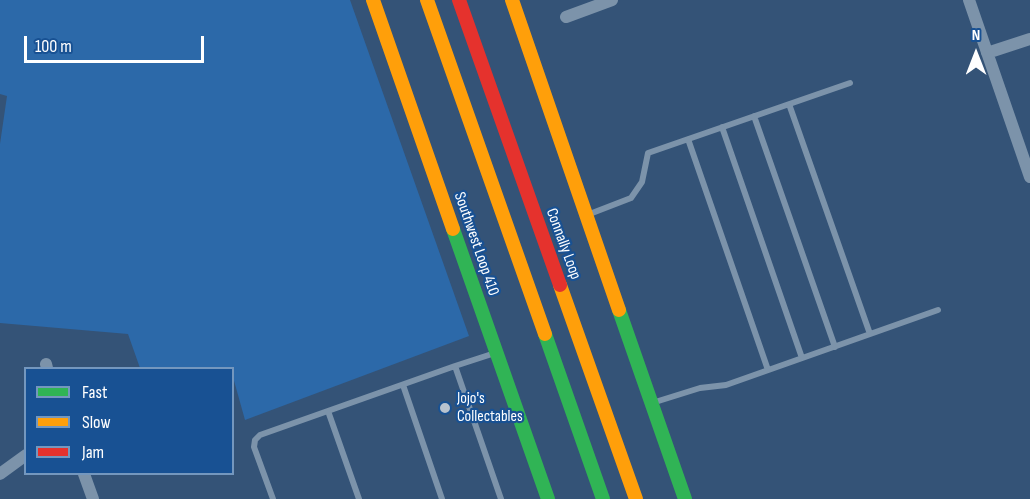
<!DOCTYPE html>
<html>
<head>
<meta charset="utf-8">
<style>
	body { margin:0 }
	#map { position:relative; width:1030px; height:499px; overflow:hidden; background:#345377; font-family:"Sofia Sans Condensed",sans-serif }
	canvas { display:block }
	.legend { position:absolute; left:24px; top:367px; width:210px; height:108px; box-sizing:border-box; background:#185193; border:2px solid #7497be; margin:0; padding:8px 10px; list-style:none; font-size:18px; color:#fff }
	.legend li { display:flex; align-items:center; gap:12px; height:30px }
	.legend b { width:30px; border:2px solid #7497be }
	.north { position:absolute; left:946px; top:24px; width:60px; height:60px; -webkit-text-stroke:4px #185193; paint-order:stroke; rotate:0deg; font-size:16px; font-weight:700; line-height:24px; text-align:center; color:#fff }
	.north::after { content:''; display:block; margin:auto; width:21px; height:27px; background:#fff; clip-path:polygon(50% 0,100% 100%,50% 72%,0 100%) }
	.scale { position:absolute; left:24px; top:36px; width:180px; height:27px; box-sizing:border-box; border:3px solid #fff; border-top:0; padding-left:8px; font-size:18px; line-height:21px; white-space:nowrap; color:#fff; -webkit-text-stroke:4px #185193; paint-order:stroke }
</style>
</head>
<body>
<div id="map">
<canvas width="1030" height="499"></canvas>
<ul class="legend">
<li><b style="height:8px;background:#30b455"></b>Fast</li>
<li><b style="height:8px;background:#ff9f0a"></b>Slow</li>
<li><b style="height:8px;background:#e5322d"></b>Jam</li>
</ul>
<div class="north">N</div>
<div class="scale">100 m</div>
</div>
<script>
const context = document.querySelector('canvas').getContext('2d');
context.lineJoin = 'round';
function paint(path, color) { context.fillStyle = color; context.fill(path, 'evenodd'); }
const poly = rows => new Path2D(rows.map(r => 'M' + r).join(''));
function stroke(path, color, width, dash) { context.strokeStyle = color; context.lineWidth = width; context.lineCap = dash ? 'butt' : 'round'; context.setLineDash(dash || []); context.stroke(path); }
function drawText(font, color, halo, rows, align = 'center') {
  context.font = font + ' "Sofia Sans Condensed",sans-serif'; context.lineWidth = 4.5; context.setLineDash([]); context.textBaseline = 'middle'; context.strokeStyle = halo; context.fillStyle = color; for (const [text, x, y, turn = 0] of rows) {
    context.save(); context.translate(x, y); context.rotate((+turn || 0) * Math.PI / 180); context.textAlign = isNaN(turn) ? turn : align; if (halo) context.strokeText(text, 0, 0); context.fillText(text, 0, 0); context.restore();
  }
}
const green = poly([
	[0,0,350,0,469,336,245,420,233,377,232,368,140,368,128,334,0,323,0,144,7,96,0,94]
]);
const lane = poly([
	[789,104,870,334],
	[754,116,835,347],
	[722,127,802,358],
	[688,139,768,370],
	[587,215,631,198,642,182,648,153,850,83],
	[495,353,455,366,501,499],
	[403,385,442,499],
	[652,403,700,388,726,385,938,310],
	[328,411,359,499],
	[273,499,254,447,255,440,260,435,455,366]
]);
const street = poly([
	[969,0,1030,177],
	[566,17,612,0],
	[987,53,1030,39],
	[46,364,47,368],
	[0,474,26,455],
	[84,474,93,499]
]);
const fast = poly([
	[453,229,548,499],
	[619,310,685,499],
	[545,334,603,499]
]);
const slow = poly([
	[373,0,453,229],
	[427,0,545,334],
	[512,0,619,310],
	[560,285,636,499]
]);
const jam = poly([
	[459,0,560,285]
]);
const markers = [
	[445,408,6,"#b8c3cf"]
];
const streetNames = [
	["Southwest Loop 410",476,244,71],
	["Connally Loop",563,244,70]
];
const poiNames = [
	["Jojo's",457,399],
	["Collectables",457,417]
];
paint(green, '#2c69a9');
stroke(lane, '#7c93aa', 6);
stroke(street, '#7c93aa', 12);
stroke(fast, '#30b455', 14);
stroke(slow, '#ff9f0a', 14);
stroke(jam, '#e5322d', 14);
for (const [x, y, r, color] of markers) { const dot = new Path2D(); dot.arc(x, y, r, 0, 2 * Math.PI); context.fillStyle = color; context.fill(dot); stroke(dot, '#185193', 2); }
drawText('16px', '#fff', '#185193', streetNames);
drawText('16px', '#fff', '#185193', poiNames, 'left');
</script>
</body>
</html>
